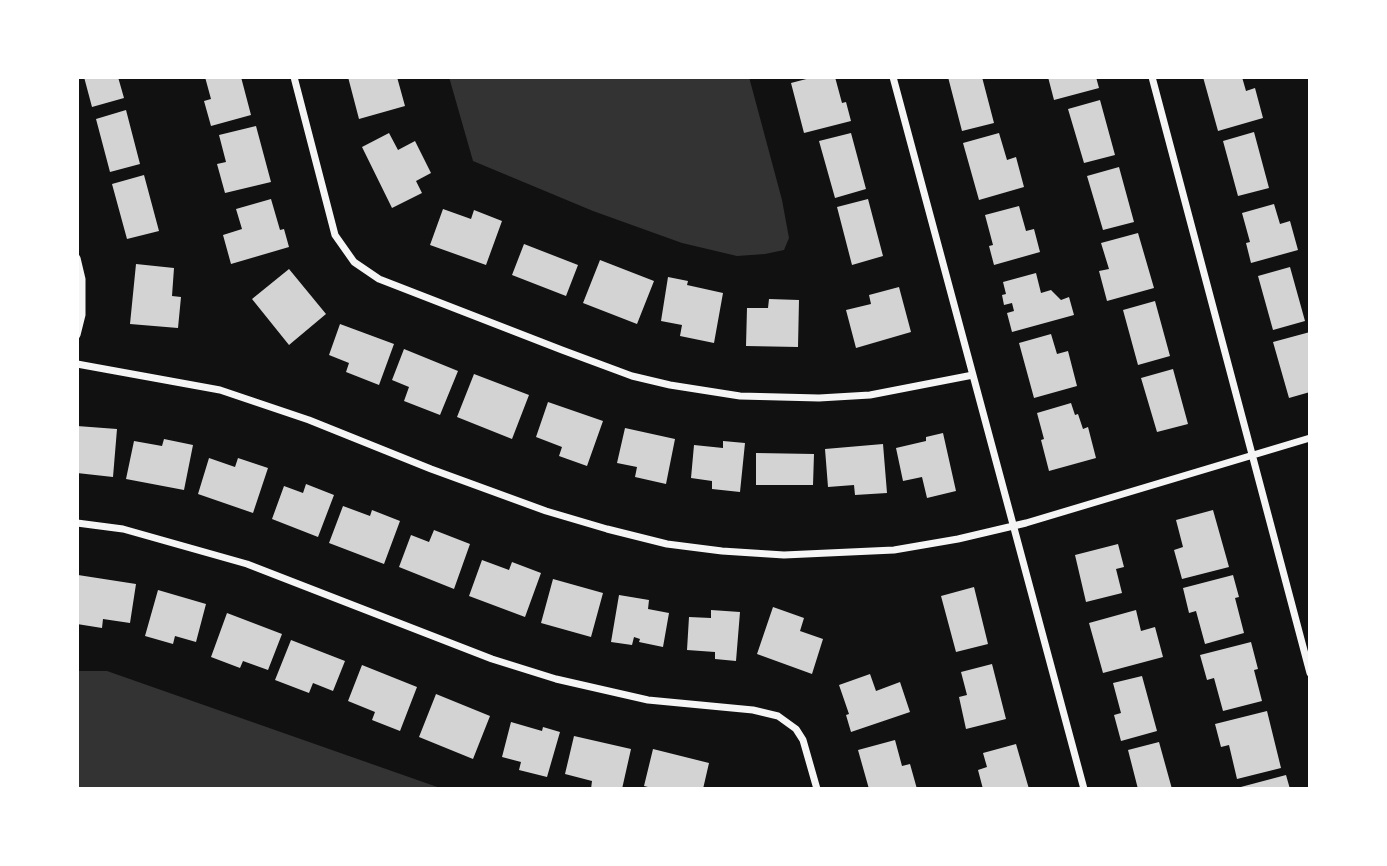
<!DOCTYPE html>
<html>
<head>
<meta charset="utf-8">
<style>
	body { margin:0 }
	#map { position:relative; width:1387px; height:866px; overflow:hidden; background:#111; font-family:"Asap Condensed",sans-serif }
	canvas { display:block }
	.frame { position:absolute; inset:0; border:79px solid #fff; pointer-events:none }
</style>
</head>
<body>
<div id="map">
<canvas width="1387" height="866"></canvas>
<div class="frame"></div>
</div>
<script>
const context = document.querySelector('canvas').getContext('2d');
context.lineJoin = 'round';
function paint(path, color) { context.fillStyle = color; context.fill(path, 'evenodd'); }
const poly = rows => new Path2D(rows.map(r => 'M' + r).join(''));
function stroke(path, color, width, dash) { context.strokeStyle = color; context.lineWidth = width; context.lineCap = dash ? 'butt' : 'round'; context.setLineDash(dash || []); context.stroke(path); }
const water = poly([
	[449,77,749,77,782,200,789,238,784,250,765,254,737,256,682,243,593,211,473,161],
	[77,671,107,671,443,789,77,789]
]);
const building = poly([
	[84,77,118,77,124,98,92,107],
	[205,77,241,77,251,115,211,126,204,101,211,99],
	[348,77,397,77,405,106,359,119],
	[814,77,835,77,842,103,846,102,851,121,804,133,791,83],
	[948,77,982,77,994,123,962,131],
	[1048,77,1096,77,1099,88,1054,100],
	[1203,77,1242,77,1246,91,1255,88,1263,118,1218,131],
	[1100,100,1115,155,1084,163,1068,109],
	[126,110,140,164,110,172,96,119],
	[256,126,271,182,225,193,217,164,226,162,219,135],
	[1254,132,1269,188,1238,196,1223,141],
	[389,133,398,150,415,141,431,173,416,181,422,193,392,208,362,147],
	[851,133,866,189,835,198,819,141],
	[999,133,1007,160,1016,157,1024,187,979,200,963,143],
	[1119,167,1134,222,1103,230,1087,176],
	[144,175,159,231,127,239,112,184],
	[271,199,280,230,284,229,289,247,231,264,223,235,242,229,236,209],
	[868,199,883,256,852,265,837,207],
	[1274,204,1280,224,1290,221,1298,250,1251,263,1246,243,1250,242,1242,213],
	[1019,206,1026,231,1034,229,1040,252,994,265,989,246,993,245,985,215],
	[443,209,471,219,474,210,502,221,486,265,430,245],
	[1138,233,1154,288,1107,301,1099,271,1109,269,1101,243],
	[524,244,578,265,566,296,512,275],
	[600,260,654,281,637,324,583,303],
	[136,264,174,268,172,296,181,297,178,328,130,324],
	[1290,267,1305,321,1273,330,1258,276],
	[289,269,326,314,289,345,252,299],
	[1036,273,1041,293,1051,290,1061,300,1069,297,1074,315,1012,332,1007,313,1014,311,1012,303,1004,305,1002,295,1006,294,1003,282],
	[668,277,688,281,687,285,723,293,714,343,680,336,682,325,661,321],
	[899,287,911,332,856,348,846,310,871,304,869,295],
	[769,299,799,300,798,347,746,346,747,308,768,308],
	[1155,301,1170,356,1138,365,1123,310],
	[340,324,394,344,379,385,346,372,349,363,329,355],
	[1310,332,1310,392,1289,398,1273,342],
	[1051,334,1057,354,1068,351,1077,386,1034,398,1019,343],
	[404,349,458,371,440,415,404,401,409,387,392,380],
	[1173,369,1188,424,1157,432,1141,378],
	[474,374,529,395,512,439,457,417],
	[548,402,603,421,587,466,559,456,562,447,536,437],
	[1071,403,1075,415,1078,414,1083,429,1088,427,1096,458,1049,471,1041,440,1044,439,1037,413],
	[77,426,117,429,113,477,77,473],
	[625,428,675,439,666,484,635,477,637,467,617,463],
	[943,433,956,491,927,498,922,477,903,481,896,448,926,441,926,437],
	[164,439,193,445,184,490,126,479,134,441,162,446],
	[723,441,745,443,740,492,712,489,712,481,691,478,694,445,723,448],
	[883,444,887,493,855,495,854,485,828,487,825,449],
	[756,453,814,454,813,485,756,485],
	[209,458,235,467,238,458,268,468,253,513,198,494],
	[306,484,334,495,318,537,272,519,284,486,303,493],
	[343,506,370,516,372,510,400,521,384,564,329,543],
	[1213,510,1229,567,1182,579,1174,550,1183,547,1176,520],
	[434,530,470,544,454,589,399,567,411,535,429,542],
	[1118,544,1124,567,1116,569,1122,593,1086,602,1075,555],
	[482,560,509,570,512,562,541,573,525,617,469,596],
	[78,575,136,584,130,623,103,619,102,628,77,624],
	[1233,575,1239,597,1235,598,1244,633,1205,644,1196,611,1189,613,1183,588],
	[553,579,603,593,591,637,541,623],
	[974,587,988,644,956,652,941,596],
	[158,590,206,604,196,642,175,636,173,644,145,636],
	[619,595,649,600,648,609,669,613,663,647,639,642,640,639,634,637,632,645,611,642],
	[773,607,804,618,800,631,823,639,812,674,757,654],
	[711,610,740,612,736,661,715,659,715,652,687,650,689,617,711,618],
	[1136,610,1141,631,1155,627,1163,657,1103,673,1089,623],
	[227,613,282,634,268,670,243,661,240,668,211,657],
	[291,640,345,661,333,691,313,683,309,693,275,680],
	[1251,642,1258,669,1254,670,1262,701,1223,711,1214,678,1207,680,1200,655],
	[992,664,1006,719,966,729,959,697,967,695,961,672],
	[362,665,417,687,400,731,372,720,375,712,348,701],
	[870,674,876,691,900,682,910,712,851,732,846,715,849,714,839,685],
	[1142,676,1157,731,1121,741,1114,715,1121,713,1113,683],
	[436,694,490,716,473,759,419,737],
	[1267,711,1281,768,1237,779,1229,745,1221,747,1215,724],
	[511,722,542,731,543,727,560,732,547,777,519,770,521,762,502,757],
	[574,736,631,749,622,789,591,789,592,781,565,774],
	[895,740,902,766,910,764,917,789,869,789,858,750],
	[1159,742,1172,789,1138,789,1128,750],
	[1016,744,1029,789,983,789,978,770,987,767,983,753],
	[653,749,709,763,703,789,656,789,644,786],
	[1286,775,1290,789,1237,789,1237,788]
]);
const minor = poly([
	[294,77,335,235,354,262,379,279,562,350,632,376,670,385,740,396,819,398,870,395,973,375],
	[893,77,1084,789],
	[1152,77,1310,673],
	[77,258,82,279,82,315,77,335],
	[77,364,220,390,309,420,431,469,546,511,607,529,667,544,722,551,784,555,894,550,958,539,1026,523,1310,438],
	[77,523,123,529,247,564,492,659,556,679,648,700,753,710,778,716,796,729,803,740,817,789]
]);
paint(water, '#333');
paint(building, '#d3d3d3');
stroke(minor, '#f5f5f5', 7);
</script>
</body>
</html>
